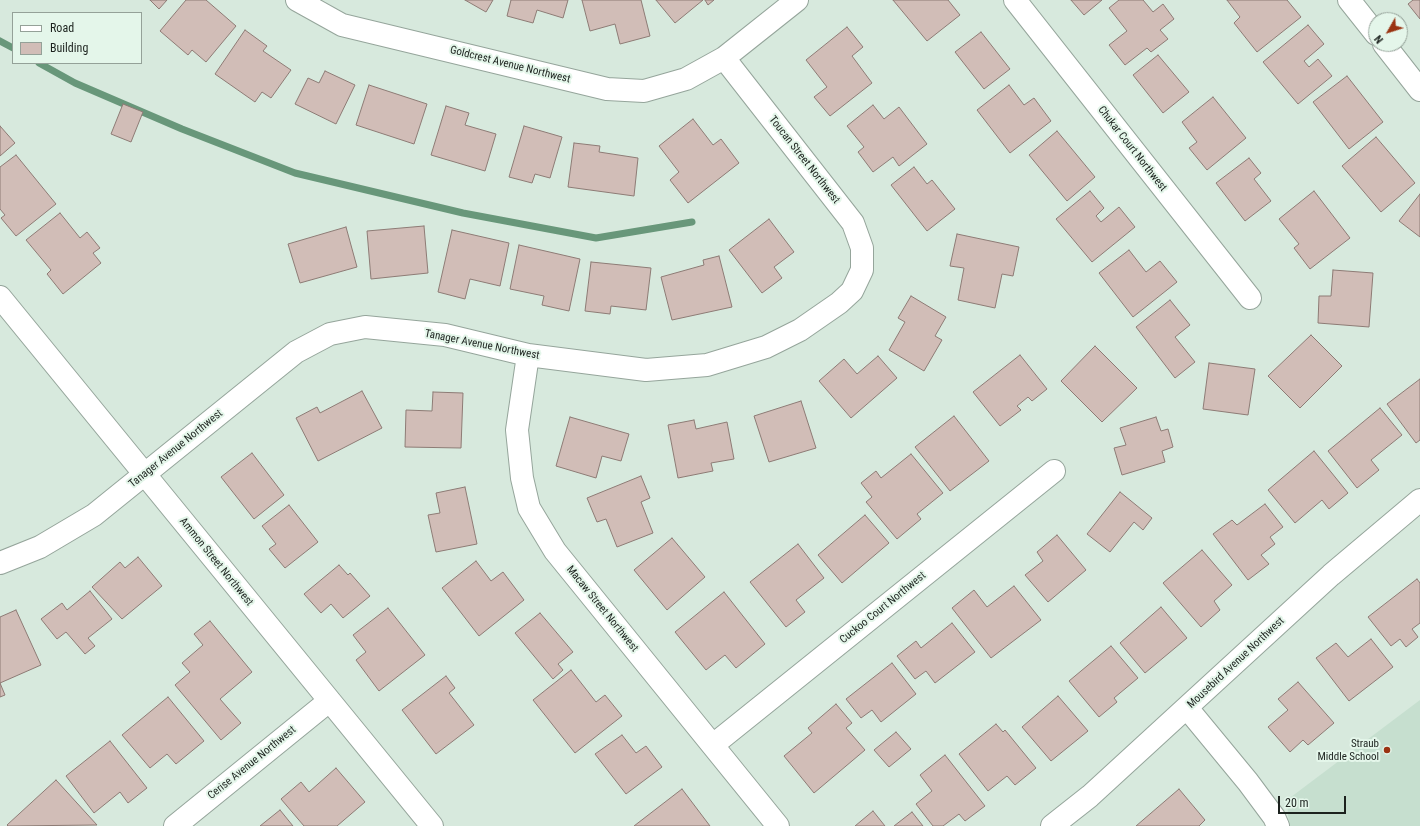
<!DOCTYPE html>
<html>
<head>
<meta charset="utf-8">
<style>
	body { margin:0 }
	#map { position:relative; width:1420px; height:826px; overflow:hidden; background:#d7e9dd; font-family:"Roboto Condensed",sans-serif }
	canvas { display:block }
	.legend { position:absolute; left:12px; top:12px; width:130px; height:52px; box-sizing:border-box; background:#e4f6ea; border:1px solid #94a198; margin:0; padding:5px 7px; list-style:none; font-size:12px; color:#1c221e }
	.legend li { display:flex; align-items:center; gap:8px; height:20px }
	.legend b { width:20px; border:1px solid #94a198 }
	.north { position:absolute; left:1368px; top:12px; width:40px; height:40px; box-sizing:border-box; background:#e4f6ea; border:1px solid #94a198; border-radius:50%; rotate:231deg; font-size:11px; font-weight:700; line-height:16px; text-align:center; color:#1c221e }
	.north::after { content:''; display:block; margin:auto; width:14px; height:18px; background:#9a3311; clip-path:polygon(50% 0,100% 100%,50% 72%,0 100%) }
	.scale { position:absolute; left:1278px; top:796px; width:68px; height:18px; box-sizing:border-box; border:2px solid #1c221e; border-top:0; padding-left:5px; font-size:12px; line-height:14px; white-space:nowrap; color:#1c221e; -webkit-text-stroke:3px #e4f6ea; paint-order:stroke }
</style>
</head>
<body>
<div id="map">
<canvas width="1420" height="826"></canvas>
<ul class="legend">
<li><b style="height:5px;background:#fff"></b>Road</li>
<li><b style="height:11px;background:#d1bdb7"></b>Building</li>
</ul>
<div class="north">N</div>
<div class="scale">20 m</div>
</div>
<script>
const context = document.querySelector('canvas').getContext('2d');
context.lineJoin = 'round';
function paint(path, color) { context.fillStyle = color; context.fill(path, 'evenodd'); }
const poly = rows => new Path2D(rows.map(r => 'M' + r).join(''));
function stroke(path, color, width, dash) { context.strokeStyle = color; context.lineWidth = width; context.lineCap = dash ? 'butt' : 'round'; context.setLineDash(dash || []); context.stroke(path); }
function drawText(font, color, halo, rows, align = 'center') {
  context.font = font + ' "Roboto Condensed",sans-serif'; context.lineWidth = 4; context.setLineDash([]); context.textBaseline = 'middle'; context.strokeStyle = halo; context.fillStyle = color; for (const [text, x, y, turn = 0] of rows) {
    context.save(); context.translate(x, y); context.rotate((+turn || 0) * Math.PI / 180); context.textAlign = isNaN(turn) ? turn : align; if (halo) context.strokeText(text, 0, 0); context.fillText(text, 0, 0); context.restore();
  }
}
const built = poly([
	[1420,700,1420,826,1289,826,1287,800]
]);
const stream = poly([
	[0,41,13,48],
	[39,63,75,83,182,129,295,173,463,213,596,238,692,222]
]);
const building = poly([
	[150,0,167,0,159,9,150,0],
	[186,0,206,0,236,26,206,62,192,50,188,55,160,31,186,0],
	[465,0,493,0,486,12,465,0],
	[511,0,568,0,563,18,537,10,533,23,507,16,511,0],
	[582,0,641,0,650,36,620,44,615,24,590,31,582,0],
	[656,0,703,0,675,23,656,0],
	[705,0,714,0,708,5,705,0],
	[893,0,948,0,960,15,927,41,893,0],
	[1071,0,1102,0,1084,15,1071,0],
	[1119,0,1143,0,1153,12,1163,4,1174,19,1160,30,1168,39,1151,52,1147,48,1125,65,1109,45,1127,31,1109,8,1119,0],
	[1227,0,1287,0,1301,17,1257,52,1234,23,1240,17,1227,0],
	[1413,0,1420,0,1420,19,1408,4,1413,0],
	[1308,25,1324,44,1304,61,1309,67,1318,59,1332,76,1298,104,1263,62,1308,25],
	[847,27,863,47,852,56,872,83,830,116,814,97,827,87,806,60,847,27],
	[245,30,267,46,263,51,291,70,271,98,262,92,255,102,215,74,245,30],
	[981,32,1010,69,984,89,955,52,981,32],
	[1158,55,1189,92,1163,113,1133,75,1158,55],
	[325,71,355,85,336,124,295,104,308,78,319,83,325,71],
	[1347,76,1383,122,1349,149,1313,102,1347,76],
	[369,85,427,104,414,144,356,125,369,85],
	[1009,85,1024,105,1034,98,1051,121,1010,153,977,110,1009,85],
	[1213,97,1246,138,1207,170,1189,148,1197,142,1182,122,1213,97],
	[123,104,143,112,131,142,111,134,123,104],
	[873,105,884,119,899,107,927,144,899,166,893,157,873,172,858,152,864,147,847,126,873,105],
	[446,106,469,113,465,125,496,134,485,171,431,155,446,106],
	[693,119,713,145,721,139,739,163,688,203,670,180,679,172,659,146,693,119],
	[0,126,15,143,0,156,0,126],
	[524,126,562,137,550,178,535,174,532,183,509,177,524,126],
	[1057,131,1095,177,1067,201,1029,155,1057,131],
	[1376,137,1415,183,1381,212,1342,166,1376,137],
	[574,143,600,146,599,152,638,158,634,196,568,187,574,143],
	[16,155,56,204,16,236,1,218,5,215,0,209,0,167,16,155],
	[1249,158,1261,173,1254,179,1271,201,1245,221,1216,183,1249,158],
	[914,167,927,184,932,180,955,209,927,231,891,185,914,167],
	[1090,191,1104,208,1096,216,1101,222,1119,207,1135,227,1092,262,1056,219,1090,191],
	[1314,191,1350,238,1310,269,1294,248,1299,244,1279,219,1314,191],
	[1420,194,1420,237,1399,221,1420,194],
	[60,213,80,238,87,232,100,248,93,253,101,263,63,294,47,274,51,270,26,240,60,213],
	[769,219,794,252,774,267,782,278,762,293,729,250,769,219],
	[424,226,428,273,371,279,367,231,424,226],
	[346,227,357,267,300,283,288,244,346,227],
	[452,230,509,243,500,286,470,279,465,299,438,292,452,230],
	[957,234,1019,247,1013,276,1002,274,995,308,958,300,964,268,950,266,957,234],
	[519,245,580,259,569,311,542,305,544,296,510,289,519,245],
	[1129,250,1146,272,1160,261,1177,282,1133,317,1099,273,1129,250],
	[719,256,732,307,672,320,661,277,704,265,703,260,719,256],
	[591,262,651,268,646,310,611,306,610,314,585,311,591,262],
	[1333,270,1373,273,1369,327,1318,323,1319,296,1331,296,1333,270],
	[911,296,946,317,935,336,942,340,924,371,889,350,905,322,898,318,911,296],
	[1170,300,1190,325,1175,337,1195,362,1175,378,1136,327,1170,300],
	[1311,335,1342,366,1300,408,1268,376,1311,335],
	[1095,346,1137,388,1102,422,1061,381,1095,346],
	[1020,355,1047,389,1032,401,1028,397,1017,406,1021,410,1000,426,973,392,1020,355],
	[878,356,897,378,851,418,819,381,844,359,857,374,878,356],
	[1209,363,1255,369,1248,415,1203,409,1209,363],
	[1420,379,1420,440,1416,443,1387,404,1420,379],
	[362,391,382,428,318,461,296,418,317,407,320,413,362,391],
	[433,392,463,393,461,448,405,447,406,410,432,411,433,392],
	[801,401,816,448,769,462,754,416,801,401],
	[1380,408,1402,435,1371,460,1379,470,1357,488,1328,451,1380,408],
	[954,416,989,461,950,491,915,447,954,416],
	[570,417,629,434,621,461,602,456,596,478,556,466,570,417],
	[1156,417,1161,431,1168,429,1173,447,1162,451,1165,462,1122,475,1114,448,1126,445,1120,428,1156,417],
	[694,420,696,429,727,422,734,459,711,463,713,471,678,478,668,425,694,420],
	[1314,451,1348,493,1329,509,1322,500,1295,523,1268,490,1314,451],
	[252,453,284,495,254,519,221,477,252,453],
	[911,454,943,493,917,514,921,519,897,539,866,502,872,497,861,483,876,471,881,478,911,454],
	[641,476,650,498,641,502,653,533,617,547,606,519,597,522,587,498,641,476],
	[465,487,477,544,436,552,428,515,440,513,436,493,465,487],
	[1120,492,1152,518,1143,530,1134,522,1110,552,1087,534,1120,492],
	[1265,504,1283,527,1270,537,1275,544,1261,555,1269,564,1248,580,1213,534,1232,520,1237,525,1265,504],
	[289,505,318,542,285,568,269,549,276,544,262,526,289,505],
	[865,515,889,543,842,583,818,555,865,515],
	[1057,535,1086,570,1048,602,1025,575,1043,561,1037,552,1057,535],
	[672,538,705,577,667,610,634,570,672,538],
	[798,544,824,578,796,600,805,612,786,627,750,582,798,544],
	[1202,550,1232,585,1214,601,1220,610,1201,627,1163,583,1202,550],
	[138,557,162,586,122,619,92,587,120,562,125,568,138,557],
	[476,561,491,581,503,572,524,600,479,636,442,588,476,561],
	[339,565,348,575,350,573,370,596,343,618,331,604,321,613,304,594,339,565],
	[1417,579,1420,583,1420,623,1412,629,1418,637,1406,647,1400,639,1391,646,1368,617,1417,579],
	[1014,586,1041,620,991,658,952,608,974,590,987,607,1014,586],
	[90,591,112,619,88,638,95,646,85,654,66,632,57,639,41,619,62,603,67,610,90,591],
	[724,592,765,644,736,668,725,655,706,670,675,632,724,592],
	[1161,607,1187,638,1145,673,1120,643,1161,607],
	[388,608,425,655,379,691,356,660,366,652,353,635,388,608],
	[16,610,41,665,0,683,5,695,0,697,0,617,16,610],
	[540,613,573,652,558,664,563,670,553,679,515,633,540,613],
	[210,621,252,672,220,699,241,723,221,740,175,685,190,672,182,663,203,645,194,634,210,621],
	[952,623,975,652,935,683,926,671,915,679,897,656,916,641,921,648,952,623],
	[1371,639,1393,667,1349,701,1316,658,1336,643,1348,657,1371,639],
	[1111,646,1138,678,1114,698,1117,702,1099,717,1069,681,1111,646],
	[892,663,916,694,881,722,872,710,861,718,846,699,892,663],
	[571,670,596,702,605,695,622,716,575,753,533,700,571,670],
	[446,676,455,688,449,693,474,725,436,754,402,710,446,676],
	[1298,682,1334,723,1308,745,1303,740,1290,752,1268,727,1288,710,1278,699,1298,682],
	[1058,696,1088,731,1051,761,1022,727,1058,696],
	[168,697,204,741,176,764,167,754,150,768,122,735,168,697],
	[836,704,852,723,846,728,865,750,814,793,784,756,812,733,808,728,836,704],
	[996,724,1003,732,1005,730,1036,768,1015,785,1007,776,988,791,959,754,996,724],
	[896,732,911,749,889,767,874,750,896,732],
	[622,735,636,753,646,746,662,767,626,794,595,754,622,735],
	[110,741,147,788,128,803,120,792,94,813,66,776,110,741],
	[945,755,985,806,965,821,959,814,943,826,933,826,916,804,932,791,920,775,945,755],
	[336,768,365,802,337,826,304,826,281,799,301,782,309,792,336,768],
	[56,780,97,825,8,826,7,825,56,780],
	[682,789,710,826,634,826,682,789],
	[1179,789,1205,820,1199,826,1136,826,1179,789],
	[280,810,293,826,260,826,280,810],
	[873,811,885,826,855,826,873,811],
	[912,812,923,826,894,826,912,812]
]);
const minor = poly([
	[297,0,342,25,607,89,644,91,686,79,724,58,797,0],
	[1015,0,1250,298],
	[1349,0,1376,34],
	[1384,44,1420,90],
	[0,297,432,826],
	[528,355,517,430,522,478,529,508,555,551,778,826],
	[0,563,40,547,94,515,296,352,330,334,365,327,445,335,528,355,646,370,707,365,766,347,800,330,839,303,852,291,862,270,862,248,853,223,724,58],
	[1187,708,1248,782,1274,817,1278,826],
	[713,745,1054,471],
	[175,826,329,701],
	[1052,826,1090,796,1331,575,1420,500]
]);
const markers = [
	[1387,750,4,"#9a3311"]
];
const streetNames = [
	["Goldcrest Avenue Northwest",510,65,14],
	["Chukar Court Northwest",1132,149,52],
	["Toucan Street Northwest",804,160,52],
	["Tanager Avenue Northwest",482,345,11],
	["Tanager Avenue Northwest",176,449,-39],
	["Ammon Street Northwest",216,562,51],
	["Cuckoo Court Northwest",883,608,-39],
	["Macaw Street Northwest",602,609,51],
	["Mousebird Avenue Northwest",1236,663,-43],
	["Cerise Avenue Northwest",252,763,-39]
];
const poiNames = [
	["Straub",1379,744],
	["Middle School",1379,757]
];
paint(built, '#c6dfcf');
stroke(stream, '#68977a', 7);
paint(building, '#d1bdb7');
stroke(building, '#8d7b75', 1);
stroke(minor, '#95a59b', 24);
stroke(minor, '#fff', 22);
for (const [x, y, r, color] of markers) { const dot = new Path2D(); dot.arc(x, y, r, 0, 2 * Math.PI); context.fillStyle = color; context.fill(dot); stroke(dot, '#e4f6ea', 1.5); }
drawText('11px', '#1c221e', '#e4f6ea', streetNames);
drawText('11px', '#1c221e', '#e4f6ea', poiNames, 'right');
</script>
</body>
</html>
